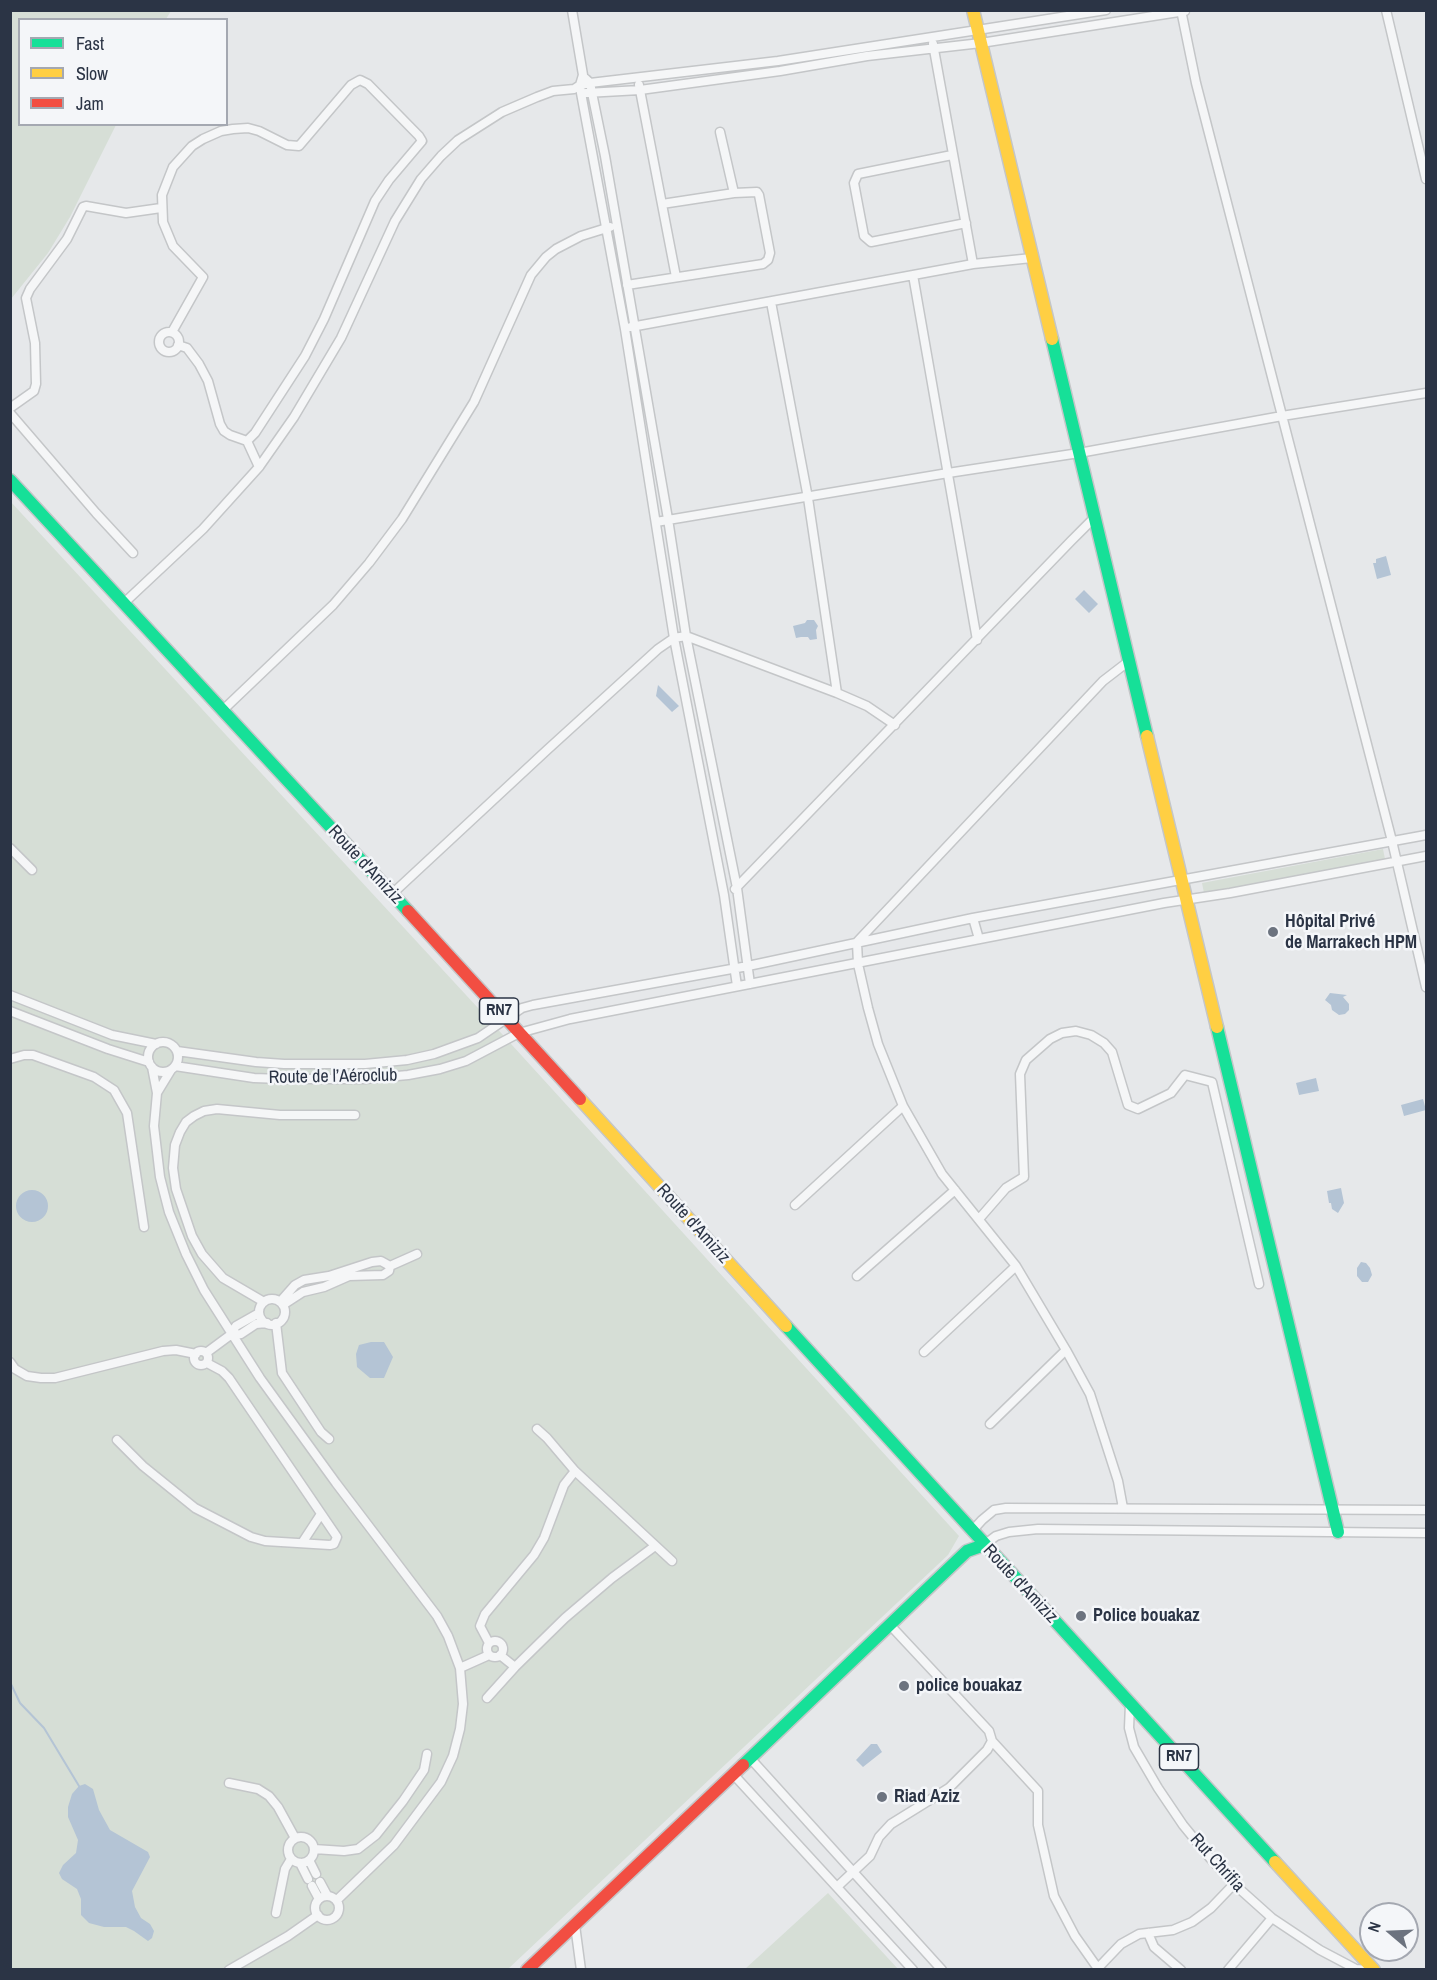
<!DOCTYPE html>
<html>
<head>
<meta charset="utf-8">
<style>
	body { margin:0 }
	#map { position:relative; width:1437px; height:1980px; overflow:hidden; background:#e6e8ea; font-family:"Archivo Narrow",sans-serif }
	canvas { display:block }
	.frame { position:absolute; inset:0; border:12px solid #2b3445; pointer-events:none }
	.legend { position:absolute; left:18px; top:18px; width:210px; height:108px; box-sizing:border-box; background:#f4f6f9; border:2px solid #a4a8b1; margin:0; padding:8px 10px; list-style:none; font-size:18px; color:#2b3445 }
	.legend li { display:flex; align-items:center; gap:12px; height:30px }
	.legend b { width:30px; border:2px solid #a4a8b1 }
	.north { position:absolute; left:1359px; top:1902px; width:60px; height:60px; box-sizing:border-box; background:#f4f6f9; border:2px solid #a4a8b1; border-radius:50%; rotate:289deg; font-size:16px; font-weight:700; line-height:24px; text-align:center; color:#2b3445 }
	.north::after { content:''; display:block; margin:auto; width:21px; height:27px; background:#6c737f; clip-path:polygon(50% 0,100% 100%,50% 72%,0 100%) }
</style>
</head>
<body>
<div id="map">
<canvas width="1437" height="1980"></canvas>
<div class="frame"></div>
<ul class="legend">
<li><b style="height:8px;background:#16e098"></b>Fast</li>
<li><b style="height:8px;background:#ffcf43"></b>Slow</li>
<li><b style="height:8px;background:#f24e42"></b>Jam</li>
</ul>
<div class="north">N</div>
</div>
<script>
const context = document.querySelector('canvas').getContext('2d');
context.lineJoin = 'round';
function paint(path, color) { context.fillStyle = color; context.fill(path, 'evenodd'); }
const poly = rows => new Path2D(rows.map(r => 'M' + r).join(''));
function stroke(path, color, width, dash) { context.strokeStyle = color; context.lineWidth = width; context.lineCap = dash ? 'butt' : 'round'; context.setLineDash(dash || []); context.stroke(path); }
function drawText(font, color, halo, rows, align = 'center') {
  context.font = font + ' "Archivo Narrow",sans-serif'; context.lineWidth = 5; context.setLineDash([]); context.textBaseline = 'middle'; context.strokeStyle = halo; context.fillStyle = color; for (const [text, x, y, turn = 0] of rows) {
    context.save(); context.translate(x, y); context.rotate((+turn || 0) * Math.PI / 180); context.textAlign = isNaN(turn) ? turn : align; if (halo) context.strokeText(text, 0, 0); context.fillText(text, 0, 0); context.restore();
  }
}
const green = poly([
	[11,10,171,11,166,19,20,20,20,124,116,125,70,217,48,253,11,299],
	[10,501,502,1034,959,1536,948,1555,508,1969,11,1969],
	[1383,849,1385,859,1204,893,1202,883],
	[828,1893,898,1969,745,1969]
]);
const water = poly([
	[1386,556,1391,575,1377,579,1373,563,1376,563,1376,559],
	[1084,590,1098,604,1089,613,1075,599],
	[807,620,814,620,818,626,816,630,817,639,810,640,808,637,801,637,796,638,793,626,805,623],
	[658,685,679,706,672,712,656,696],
	[1330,993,1347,995,1343,997,1349,1004,1349,1010,1345,1014,1339,1015,1332,1010,1331,1005,1325,1000],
	[1316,1078,1319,1091,1299,1095,1296,1083],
	[1423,1099,1426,1110,1404,1116,1401,1105],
	[1341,1188,1344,1203,1338,1213,1332,1209,1331,1203,1329,1203,1327,1191],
	'16 1206a16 16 0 1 1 32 0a16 16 0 1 1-32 0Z',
	[1361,1262,1366,1263,1370,1268,1372,1275,1368,1282,1362,1282,1357,1276,1357,1268],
	[371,1342,384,1342,393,1357,384,1378,370,1378,357,1367,356,1354,359,1345],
	[871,1744,877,1744,882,1752,863,1767,856,1760],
	[85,1784,93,1789,99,1810,110,1830,148,1852,150,1857,132,1891,135,1907,141,1918,150,1924,154,1931,152,1938,148,1941,134,1931,126,1927,104,1927,89,1923,81,1915,81,1899,77,1889,62,1879,59,1873,63,1865,76,1853,78,1840,68,1817,68,1807,72,1794,79,1786]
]);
const stream = poly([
	[10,1682,20,1703,44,1728,79,1786]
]);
const street = poly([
	[572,10,583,75,580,85,581,93,625,329,674,638,724,895,737,986],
	[1181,10,1196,83,1392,841,1426,987],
	[1386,10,1426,179],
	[933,44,973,264],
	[586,79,590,83,605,156,668,519,686,636,737,888,750,984],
	[639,85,676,277],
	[586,93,640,90,780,71,867,56,981,43,1185,11],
	[720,132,734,193],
	[952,155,858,174,854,183,864,236,871,242,966,223],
	[913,275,977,640],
	[627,285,763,264,768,260,770,253,759,195,757,192,734,193,662,204],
	[771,302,808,498,837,693],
	[631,327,973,264,1032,258],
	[172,332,203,277,173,246,163,222,162,195,173,167,192,146,203,139,221,131,233,129,248,128,259,131,287,145,299,146,351,85,360,80,368,84,419,136,422,141,389,180,375,201,324,319,305,356,255,433,247,441],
	'159 342a10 10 0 1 1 20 0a10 10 0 1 1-20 0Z',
	[178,345,187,348,199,364,208,381,220,424,224,431,230,435,247,441,259,467],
	[10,408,34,391,36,384,35,343,26,298,30,289,67,239,83,207,86,206,126,213,161,208],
	[10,413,96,513,133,553],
	[656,522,948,473,1079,453,1282,416,1426,393],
	[124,603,203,529,259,467,294,417,341,338,395,221,421,179,441,156,458,140,502,112,537,97,553,91,574,89,580,85,590,83,778,61,1106,10],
	[223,710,333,605,369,563,402,519,474,402,531,275,546,257,556,249,581,236,610,227],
	[10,848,32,870],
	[735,889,1071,541,1091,521,1095,520],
	[392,894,547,750,658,649,674,638,686,636,837,693,867,706,895,725],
	[973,918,979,939],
	[10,995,112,1035,156,1044],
	[10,1011,108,1049,149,1062],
	'148 1057a15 15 0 1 1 30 0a15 15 0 1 1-30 0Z',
	[177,1051,256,1062,284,1064,365,1064,407,1060,434,1054,478,1038,522,1008,533,1005,748,966,973,918,1426,835],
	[10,1059,24,1055,33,1055,94,1077,114,1090,127,1113,144,1227],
	[175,1066,254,1078,282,1079,365,1079,408,1075,440,1069,466,1061,519,1033,570,1019,1164,903,1230,893,1426,856],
	[152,1067,157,1093,171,1070],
	[157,1093,154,1126,160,1177,169,1212,186,1254,204,1290,260,1378,336,1483,437,1616,448,1636,460,1668,463,1704,460,1729,453,1756,441,1782,394,1845,337,1900],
	[795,1205,903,1106],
	[979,1219,1006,1188,1024,1177,1020,1074,1026,1060,1050,1039,1062,1033,1076,1031,1091,1035,1104,1043,1112,1052,1128,1105,1138,1109,1171,1093,1185,1075,1212,1082,1259,1284],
	[390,1266,417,1254],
	[857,1276,955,1190],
	'259 1312a13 13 0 1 1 26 0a13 13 0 1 1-26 0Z',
	[264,1302,223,1278,202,1254,192,1236,176,1189,173,1168,175,1145,180,1132,186,1122,194,1116,204,1111,217,1109,280,1115,355,1115],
	[280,1302,295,1285,304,1280,329,1276,372,1262,381,1261,390,1266,389,1271,383,1275,349,1276,324,1287,303,1292,283,1305],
	[276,1323,282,1373,321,1432,329,1439],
	[229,1336,236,1326,259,1313],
	'194 1358a7 7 0 1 1 14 0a7 7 0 1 1-14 0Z',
	[924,1352,1016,1266],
	[206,1353,229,1336,241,1334,256,1324,267,1323],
	[10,1362,15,1369,27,1376,41,1378,55,1378,163,1351,176,1350,196,1354],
	[990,1424,1066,1350],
	[537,1429,547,1438,575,1471,672,1561],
	[117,1440,143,1466,195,1508,251,1537,265,1541,330,1545,334,1544,337,1537,335,1534,229,1378,222,1371,207,1363],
	[1123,1508,1118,1481,1090,1394,1066,1350,1016,1266,942,1174,903,1106,878,1044,868,1008,858,964,857,942,1103,681,1129,661],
	[972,1531,982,1520,994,1510,1006,1508,1426,1510],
	[302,1543,321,1514],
	[984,1545,996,1536,1009,1532,1038,1529,1426,1533],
	[890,1625,989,1731,992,1741,1038,1791,1038,1825,1054,1896,1075,1936,1099,1970],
	'487 1649a8 8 0 1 1 16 0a8 8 0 1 1-16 0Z',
	[489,1643,480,1626,485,1614,534,1555,544,1538,564,1485,575,1471],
	[500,1655,515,1667],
	[460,1668,489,1655],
	[487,1698,515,1667,565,1618,612,1578,655,1546],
	[1130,1704,1129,1728,1134,1747,1158,1788,1183,1825,1210,1858,1234,1884,1272,1918,1320,1950,1356,1969,1367,1970],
	[750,1758,942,1970],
	[733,1774,913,1970],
	[229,1783,258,1789,269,1796,278,1807,295,1838],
	'288 1850a13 13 0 1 1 26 0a13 13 0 1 1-26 0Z',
	[314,1849,344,1851,358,1849,376,1835,403,1801,424,1770,427,1754],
	[309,1860,316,1874],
	[300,1863,308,1879],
	[320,1882,327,1895],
	[312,1886,319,1899],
	[838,1886,870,1856,879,1837,891,1824,949,1788,987,1750,992,1741],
	'315 1908a12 12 0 1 1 24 0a12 12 0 1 1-24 0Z',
	[276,1913,285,1869,291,1859],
	[575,1925,581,1970],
	[1148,1933,1154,1947,1181,1970],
	[1098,1968,1121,1944,1139,1934,1173,1930,1192,1922,1211,1908,1234,1884],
	[229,1970,288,1936,318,1915],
	[1228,1970,1272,1918]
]);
const fast = poly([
	[1052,339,1147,736],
	[10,480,408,911],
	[1217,1027,1338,1532],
	[786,1326,1275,1862],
	[743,1765,967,1551,984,1545]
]);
const slow = poly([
	[973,10,1052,339],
	[1147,736,1217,1027],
	[580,1099,786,1326],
	[1275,1862,1374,1970]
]);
const jam = poly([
	[408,911,580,1099],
	[527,1970,743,1765]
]);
const markers = [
	[1273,932,6,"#6c737f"],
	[1081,1616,6,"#6c737f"],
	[904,1686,6,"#6c737f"],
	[882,1797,6,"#6c737f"]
];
const shields = [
	[499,1011,39],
	[1179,1757,39]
];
const shieldNames = [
	["RN7",499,1011],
	["RN7",1179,1757]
];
const streetNames = [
	["Route d'Amiziz",365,865,47],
	["Route de l’Aéroclub",333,1077,-1],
	["Route d'Amiziz",693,1224,48],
	["Route d'Amiziz",1020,1584,47],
	["Rut Chrifia",1217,1863,48]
];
const poiNames = [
	["Hôpital Privé",1285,922],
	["de Marrakech HPM",1285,943],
	["Police bouakaz",1093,1616],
	["police bouakaz",916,1686],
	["Riad Aziz",894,1797]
];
paint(green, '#d6ded6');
paint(water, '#b4c4d5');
stroke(stream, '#b4c4d5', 2);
stroke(street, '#c4c6c8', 11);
stroke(fast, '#c4c6c8', 15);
stroke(slow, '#c4c6c8', 15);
stroke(jam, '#c4c6c8', 15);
stroke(street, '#f5f6f7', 8);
stroke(fast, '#16e098', 12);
stroke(slow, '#ffcf43', 12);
stroke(jam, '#f24e42', 12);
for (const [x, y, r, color] of markers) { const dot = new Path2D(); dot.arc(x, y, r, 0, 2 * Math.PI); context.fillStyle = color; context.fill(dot); stroke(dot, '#f4f6f9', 2); }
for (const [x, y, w] of shields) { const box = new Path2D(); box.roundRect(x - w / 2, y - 13, w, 26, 4.5); context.fillStyle = '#f4f6f9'; context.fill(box); stroke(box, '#2b3445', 1.5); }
drawText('bold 16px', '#2b3445', null, shieldNames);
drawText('18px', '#2b3445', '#f4f6f9', streetNames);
drawText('bold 18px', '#2b3445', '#f4f6f9', poiNames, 'left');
</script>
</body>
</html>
